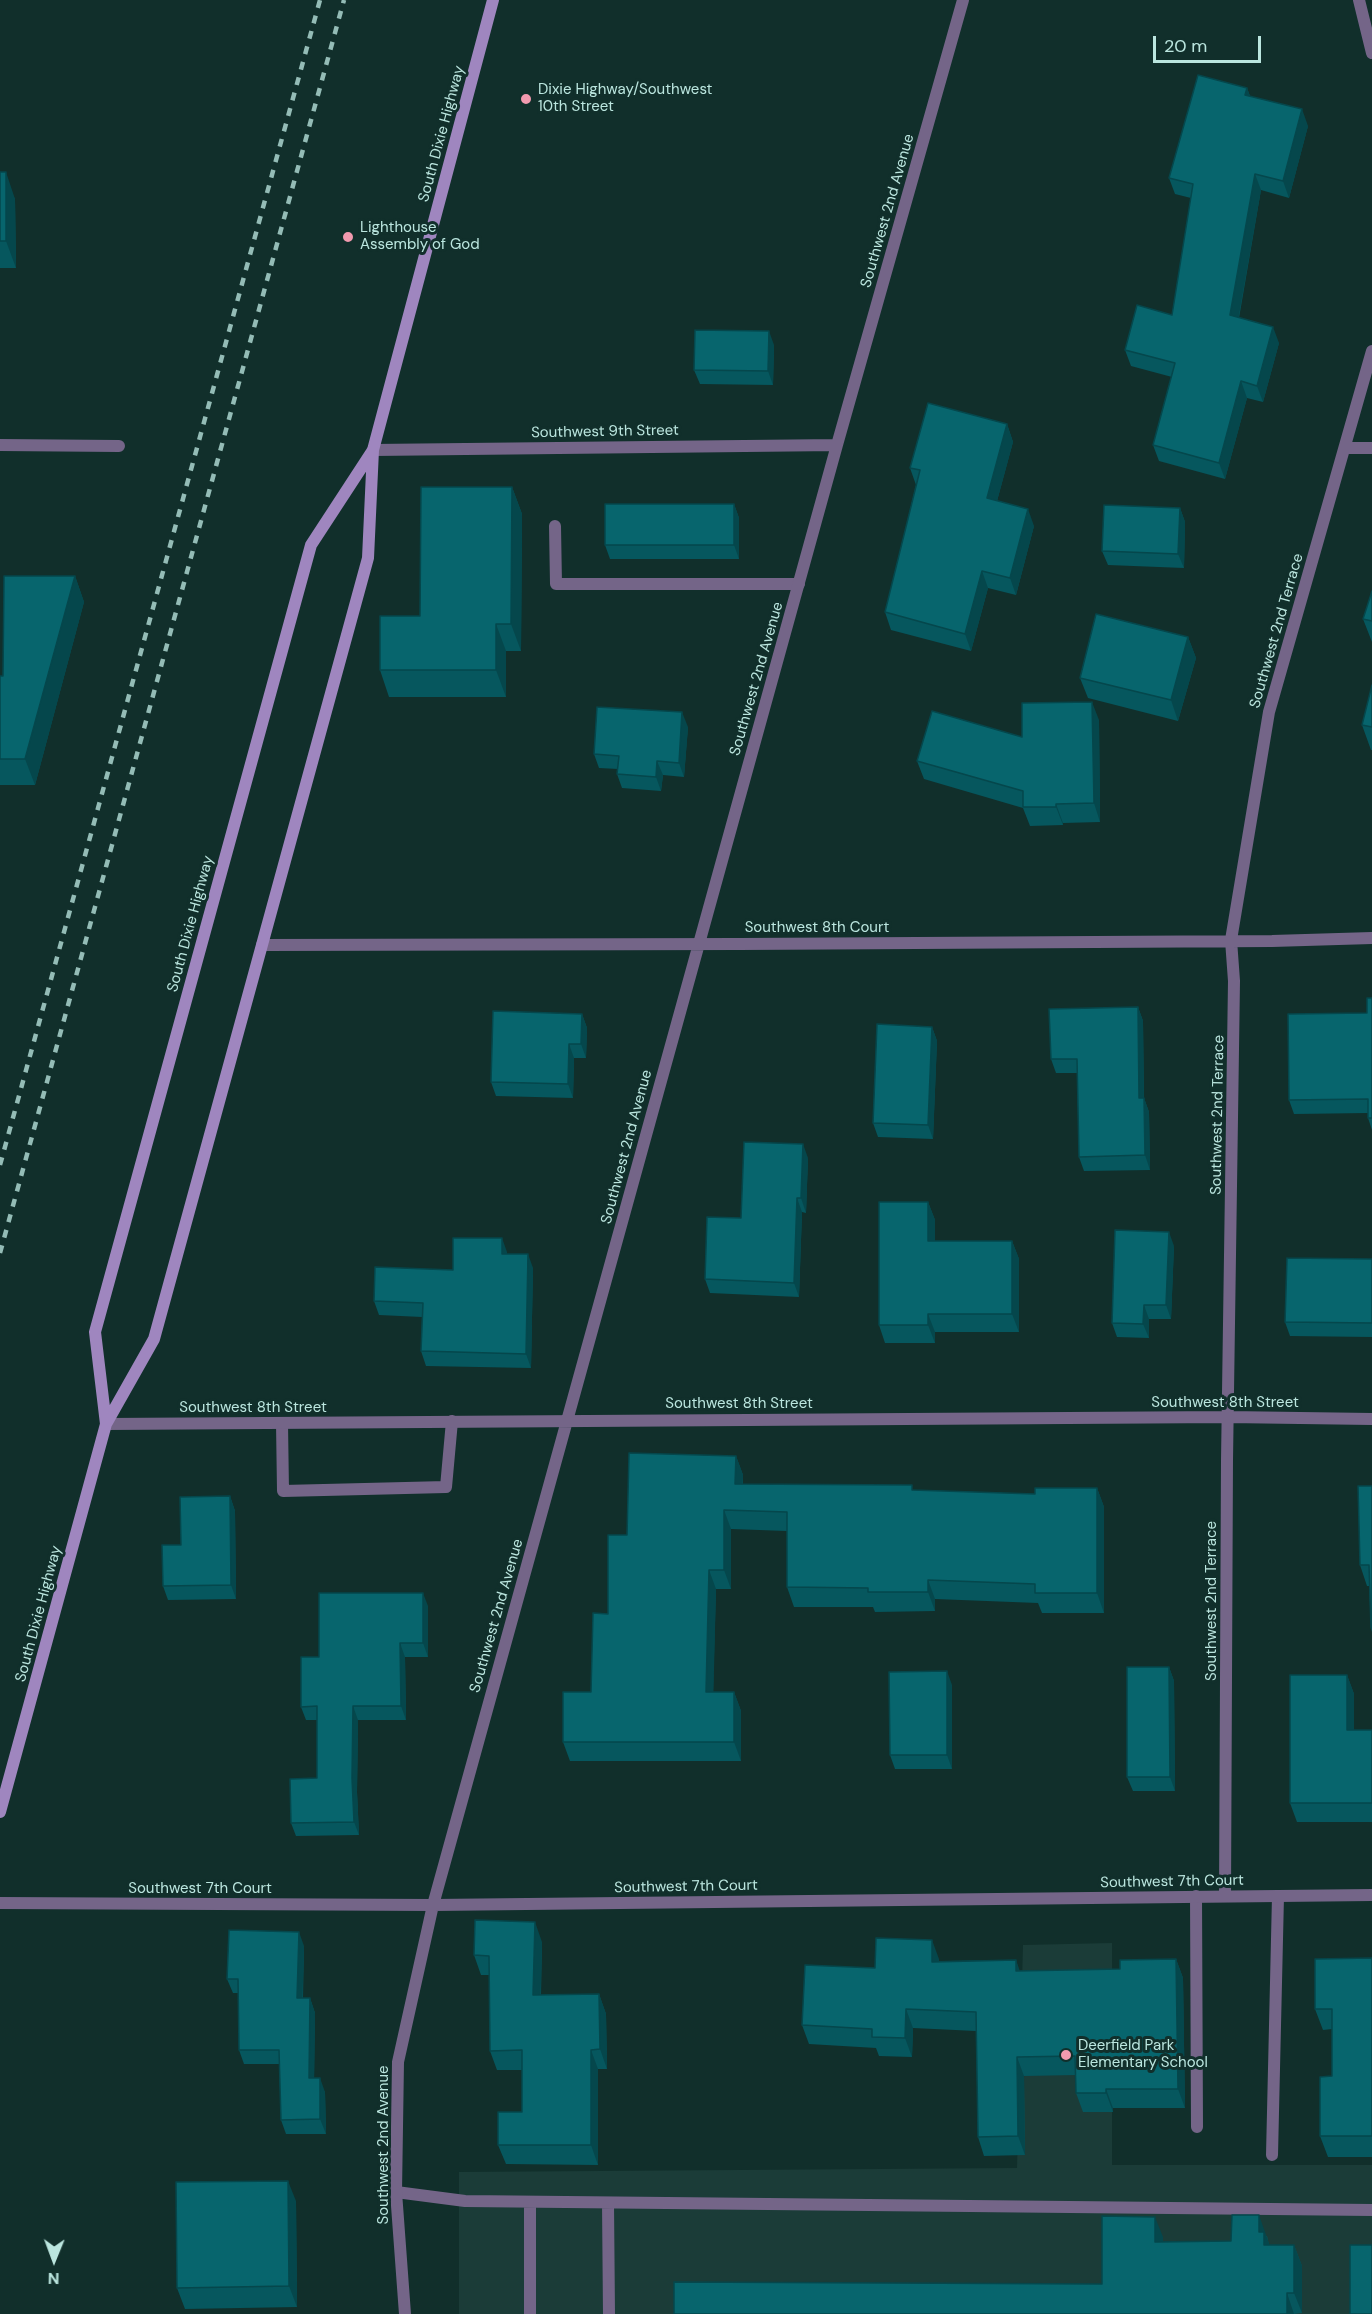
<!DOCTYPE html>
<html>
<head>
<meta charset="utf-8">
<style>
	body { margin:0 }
	#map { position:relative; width:1372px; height:2314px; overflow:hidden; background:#112f2b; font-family:"DM Sans",sans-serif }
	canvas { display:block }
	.north { position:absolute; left:24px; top:2230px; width:60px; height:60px; -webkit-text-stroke:4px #112f2b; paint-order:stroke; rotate:181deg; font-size:16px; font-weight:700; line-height:24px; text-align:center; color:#bbe6df }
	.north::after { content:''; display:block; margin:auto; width:21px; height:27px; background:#bbe6df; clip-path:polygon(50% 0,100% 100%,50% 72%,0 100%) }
	.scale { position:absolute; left:1153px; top:36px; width:108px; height:27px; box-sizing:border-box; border:3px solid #bbe6df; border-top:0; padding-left:8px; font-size:18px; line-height:21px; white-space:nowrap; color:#bbe6df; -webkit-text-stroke:4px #112f2b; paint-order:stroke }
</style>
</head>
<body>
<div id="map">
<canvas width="1372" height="2314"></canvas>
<div class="north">N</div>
<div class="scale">20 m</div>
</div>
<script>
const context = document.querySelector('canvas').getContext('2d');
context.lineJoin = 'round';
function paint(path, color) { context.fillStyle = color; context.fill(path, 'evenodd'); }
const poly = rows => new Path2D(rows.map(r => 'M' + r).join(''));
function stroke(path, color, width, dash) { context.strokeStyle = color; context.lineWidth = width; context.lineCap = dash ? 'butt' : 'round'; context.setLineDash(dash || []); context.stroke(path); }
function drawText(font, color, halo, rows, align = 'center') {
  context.font = font + ' "DM Sans",sans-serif'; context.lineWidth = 6; context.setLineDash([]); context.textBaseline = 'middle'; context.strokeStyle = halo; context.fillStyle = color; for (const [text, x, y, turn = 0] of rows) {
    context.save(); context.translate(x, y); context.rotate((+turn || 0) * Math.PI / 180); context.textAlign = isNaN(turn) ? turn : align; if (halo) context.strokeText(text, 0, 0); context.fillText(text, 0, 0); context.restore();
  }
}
const built = poly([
	[1112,1943,1112,2165,1372,2165,1372,2314,459,2314,459,2172,1017,2168,1023,1945]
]);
const service = poly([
	[0,445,119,446],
	[555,526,556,584,799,584],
	[282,1423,283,1491,446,1487,452,1421],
	[1196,1896,1197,2127],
	[1272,2155,1278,1896],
	[396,2192,465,2201,1372,2210],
	[608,2203,609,2314],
	[530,2314,530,2202]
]);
const minor = poly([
	[1359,0,1372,53],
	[1345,448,1372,448],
	[373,450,837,445],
	[262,945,739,944,1272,941,1372,938],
	[106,1424,1228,1417,1372,1419],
	[1225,1896,1227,1460,1234,981,1231,940,1269,712,1372,351],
	[0,1903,433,1905,1372,1895],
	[405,2314,396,2192,398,2062,433,1905,837,445,963,0]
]);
const secondary = poly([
	[106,1424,95,1332,311,545,373,450],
	[0,1812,106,1424,154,1339,368,558,373,450,493,0]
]);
const rail = poly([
	[0,1165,320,0],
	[0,1253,344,0]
]);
const wall = poly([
	[1247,88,1250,96,1308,126,1289,198,1261,190,1239,318,1279,343,1263,402,1247,398,1225,479,1159,461,1153,445,1172,377,1131,366,1125,350,1172,315,1191,198,1175,194,1169,178],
	[0,172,15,199,16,268,0,268],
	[774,345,773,385,700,384,694,370],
	[1007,424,1013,442,997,501,1034,526,1016,595,988,588,971,651,891,630,885,612,916,485,910,468],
	[512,487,522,514,521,651,506,651,506,697,389,697,380,670,420,616],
	[734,504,739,518,739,559,610,559,605,545],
	[1180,508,1185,522,1184,568,1108,565,1102,551],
	[75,576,84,602,35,785,0,785,0,676,3,676],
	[1372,591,1372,642,1363,619],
	[1188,637,1196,658,1178,721,1088,698,1080,678],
	[1372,685,1372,750,1371,750,1362,725],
	[1099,720,1100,822,1063,823,1063,825,1030,826,1023,808,924,779,917,761],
	[688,727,684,777,663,775,661,791,622,788,617,774,618,769,599,768,594,754],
	[1372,998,1372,1130,1368,1118,1368,1113,1294,1114,1289,1100,1367,1013],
	[1138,1007,1143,1021,1144,1098,1149,1112,1150,1170,1084,1171,1079,1157,1077,1073,1056,1073,1051,1059],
	[582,1014,587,1028,586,1058,574,1058,573,1098,496,1096,491,1082],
	[932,1027,937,1041,933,1139,878,1137,873,1123],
	[808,1158,806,1213,802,1212,799,1297,710,1293,705,1279,741,1218],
	[928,1202,935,1220,935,1241,1012,1241,1019,1259,1019,1332,935,1332,935,1343,885,1343,879,1325],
	[1174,1246,1171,1319,1149,1319,1149,1338,1117,1337,1112,1323],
	[507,1252,507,1254,533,1268,531,1368,426,1366,421,1351,422,1317,379,1315,374,1301,453,1270],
	[1372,1259,1372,1337,1290,1336,1285,1322],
	[736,1456,743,1475,743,1484,1035,1494,1097,1488,1104,1507,1104,1613,1042,1613,1038,1603,935,1599,935,1611,875,1612,873,1607,794,1607,787,1587,787,1531,731,1529,731,1589,716,1589,713,1692,734,1692,741,1711,741,1761,570,1761,563,1742,591,1692,627,1535],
	[1372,1486,1372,1632,1371,1628,1369,1586,1367,1586,1360,1565],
	[230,1496,235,1511,236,1599,168,1600,163,1586,181,1545],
	[428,1606,428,1657,405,1657,406,1720,358,1720,357,1792,359,1835,296,1836,291,1823,317,1778,317,1720,306,1720,301,1707,319,1657],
	[1169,1667,1174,1681,1175,1791,1133,1791,1127,1777],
	[1347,1675,1354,1694,1354,1730,1372,1730,1372,1822,1297,1822,1290,1803],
	[952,1685,952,1769,895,1769,890,1755],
	[542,1942,541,1995,599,1994,606,2014,607,2069,598,2069,598,2165,506,2164,498,2145,522,2112,522,2070,497,2070,490,2051,489,1975,481,1975,474,1955],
	[304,1946,303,1998,310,1998,315,2013,314,2078,325,2092,326,2134,286,2134,281,2120,279,2064,244,2064,239,2050,238,1993,233,1993,227,1979],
	[1372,1958,1372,2157,1328,2157,1320,2136,1332,2076,1332,2029,1323,2030,1315,2009],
	[939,1959,939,1961,1016,1960,1019,1971,1120,1969,1176,1959,1183,1978,1185,2108,1113,2108,1113,2112,1083,2112,1076,2093,1076,2075,1024,2076,1025,2155,984,2156,978,2137,976,2031,913,2028,912,2057,879,2056,876,2048,809,2044,802,2025,875,1968],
	[296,2201,297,2307,185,2309,177,2288],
	[1267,2236,1269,2245,1294,2245,1302,2266,1302,2313,1294,2314,1102,2284,1163,2237,1163,2242,1231,2241]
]);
const shadedWall = poly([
	[1247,88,1253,104,1245,95],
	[1302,109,1308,126,1289,198,1283,181],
	[6,172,15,199,16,268,6,241],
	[1255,174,1261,190,1236,332,1230,315],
	[1273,327,1279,343,1263,402,1257,386],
	[769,331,774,345,773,385,768,371],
	[1241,381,1247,398,1225,479,1219,463],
	[1007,424,1013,442,993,516,987,498],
	[512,487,522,514,521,651,511,624],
	[734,504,739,518,739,559,734,545],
	[1180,508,1185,522,1184,568,1178,554],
	[1028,509,1034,526,1016,595,1010,578],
	[982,571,988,588,971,651,965,634],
	[75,576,84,602,35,785,25,759],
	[496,624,506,651,506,697,496,670],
	[1188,637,1196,658,1178,721,1171,700],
	[1092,702,1099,720,1100,822,1094,803],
	[682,712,688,727,684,777,679,763],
	[657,761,663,775,661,791,656,777],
	[1056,804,1063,823,1063,825,1056,807],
	[1138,1007,1143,1021,1144,1112,1139,1098],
	[582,1014,587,1028,586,1058,581,1044],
	[932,1027,937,1041,933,1139,928,1125],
	[569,1044,574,1058,573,1098,568,1084],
	[1144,1098,1149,1112,1150,1170,1145,1155],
	[803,1144,808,1158,806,1213,801,1198],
	[797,1198,802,1212,799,1297,794,1283],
	[928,1202,935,1220,935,1259,928,1241],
	[1169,1232,1174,1246,1171,1319,1166,1305],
	[502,1238,507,1252,507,1268,502,1254],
	[1012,1241,1019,1259,1019,1332,1012,1314],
	[528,1254,533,1268,531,1368,526,1354],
	[1144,1305,1149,1319,1149,1338,1143,1324],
	[928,1314,935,1332,935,1343,928,1325],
	[736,1456,743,1475,742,1503,735,1484],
	[1097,1488,1104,1507,1104,1613,1097,1593],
	[230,1496,235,1511,236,1599,231,1585],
	[724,1510,731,1529,731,1589,724,1570],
	[709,1570,716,1589,713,1711,706,1692],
	[928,1580,935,1599,935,1611,928,1592],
	[423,1593,428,1606,428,1657,423,1643],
	[400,1643,405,1657,406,1720,401,1706],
	[1169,1667,1174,1681,1175,1791,1170,1777],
	[947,1671,952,1685,952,1769,947,1755],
	[1347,1675,1354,1694,1354,1749,1347,1730],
	[734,1692,741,1711,741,1761,734,1742],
	[353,1706,358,1720,357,1792,359,1835,354,1822,352,1778],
	[535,1922,542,1942,540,2015,533,1995],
	[299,1932,304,1946,302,2013,297,1998],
	[932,1940,939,1959,939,1981,932,1962],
	[1176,1959,1183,1978,1185,2108,1178,2089],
	[1016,1960,1023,1980,1016,1971],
	[599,1994,606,2014,607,2069,600,2049],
	[310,1998,315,2013,314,2092,309,2078],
	[906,2009,913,2028,912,2057,905,2038],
	[591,2050,598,2069,598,2165,591,2145],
	[1017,2057,1024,2076,1025,2155,1018,2136],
	[320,2078,325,2092,326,2134,320,2119],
	[1106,2089,1113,2108,1113,2112,1106,2093],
	[288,2181,296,2201,297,2307,289,2286],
	[1259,2215,1272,2252,1272,2266,1259,2232],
	[1155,2217,1163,2237,1163,2263,1155,2242],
	[1294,2245,1302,2266,1302,2313,1294,2293],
	[1287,2293,1294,2314,1287,2314]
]);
const building = poly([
	[1198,75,1247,88,1245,95,1302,109,1283,181,1255,174,1230,315,1273,327,1257,386,1241,381,1219,463,1153,445,1175,363,1125,350,1137,305,1172,315,1193,184,1169,178,1198,75],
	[0,172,6,172,6,241,0,241,0,172],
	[695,330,769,331,768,371,694,370,695,330],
	[928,403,1007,424,987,498,1028,509,1010,578,982,571,965,634,885,612,920,470,910,468,928,403],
	[421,487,512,487,511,624,496,624,496,670,380,670,380,616,420,616,421,487],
	[605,504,734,504,734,545,605,545,605,504],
	[1104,505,1180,508,1178,554,1102,551,1104,505],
	[4,576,75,576,25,759,0,759,0,676,3,676,4,576],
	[1372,591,1372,621,1363,619,1372,591],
	[1096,614,1188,637,1171,700,1080,678,1096,614],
	[1372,685,1372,727,1362,725,1372,685],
	[1092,702,1094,803,1056,804,1056,807,1023,807,1023,791,917,761,932,711,1022,737,1022,703,1092,702],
	[597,707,682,712,679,763,657,761,656,777,617,774,619,756,594,754,597,707],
	[1367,998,1372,998,1372,1118,1368,1118,1368,1099,1289,1100,1288,1014,1367,1013,1367,998],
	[1138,1007,1139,1098,1144,1098,1145,1155,1079,1157,1077,1059,1051,1059,1049,1009,1138,1007],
	[493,1011,582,1014,581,1044,569,1044,568,1084,491,1082,493,1011],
	[877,1024,932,1027,928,1125,873,1123,877,1024],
	[744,1142,803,1144,801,1198,797,1198,794,1283,705,1279,707,1217,741,1218,744,1142],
	[879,1202,928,1202,928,1241,1012,1241,1012,1314,928,1314,928,1325,879,1325,879,1202],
	[1115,1230,1169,1232,1166,1305,1144,1305,1143,1324,1112,1323,1115,1230],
	[453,1238,502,1238,502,1254,528,1254,526,1354,421,1351,423,1303,374,1301,375,1267,453,1270,453,1238],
	[1287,1258,1372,1259,1372,1323,1285,1322,1287,1258],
	[629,1453,736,1456,735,1484,912,1485,912,1490,1035,1494,1035,1488,1097,1488,1097,1593,1035,1593,1035,1584,928,1580,928,1592,868,1592,868,1588,787,1587,787,1512,724,1510,724,1570,709,1570,706,1692,734,1692,734,1742,563,1742,563,1692,591,1692,593,1613,608,1614,608,1535,627,1535,629,1453],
	[1358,1486,1372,1486,1372,1628,1371,1628,1369,1565,1360,1565,1358,1486],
	[230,1496,231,1585,163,1586,162,1545,181,1545,180,1497,230,1496],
	[319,1593,423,1593,423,1643,400,1643,401,1706,353,1706,352,1778,354,1822,291,1823,290,1779,317,1778,317,1706,301,1707,301,1657,319,1657,319,1593],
	[1127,1667,1169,1667,1170,1777,1127,1777,1127,1667],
	[947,1671,947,1755,890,1755,889,1672,947,1671],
	[1290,1675,1347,1675,1347,1730,1372,1730,1372,1803,1290,1803,1290,1675],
	[475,1920,535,1922,533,1995,599,1994,600,2049,591,2050,591,2145,498,2145,498,2112,522,2112,522,2050,490,2051,489,1956,474,1955,475,1920],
	[229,1930,299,1932,297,1998,310,1998,309,2078,320,2078,320,2119,281,2120,279,2050,239,2050,238,1979,227,1979,229,1930],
	[876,1938,932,1940,932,1962,1016,1960,1016,1971,1120,1969,1120,1960,1176,1959,1178,2089,1106,2089,1106,2093,1076,2093,1075,2056,1017,2057,1018,2136,978,2137,976,2012,906,2009,905,2038,872,2037,872,2029,802,2025,805,1965,875,1968,876,1938],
	[1372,1958,1372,2136,1320,2136,1320,2077,1332,2076,1332,2009,1315,2009,1315,1959,1372,1958],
	[288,2181,289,2286,177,2288,176,2182,288,2181],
	[1232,2215,1259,2215,1259,2232,1264,2232,1264,2245,1294,2245,1294,2293,1287,2293,1287,2314,674,2314,674,2282,1102,2284,1102,2216,1155,2217,1155,2242,1231,2241,1232,2215],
	[1350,2245,1372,2245,1372,2314,1350,2314,1350,2245]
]);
const markers = [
	[526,99,6,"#f29aaf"],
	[348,237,6,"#f29aaf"],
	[1066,2055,6,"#f29aaf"]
];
const poiNames = [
	["Dixie Highway/Southwest",538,90],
	["10th Street",538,107],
	["Lighthouse",360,228],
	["Assembly of God",360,245],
	["Deerfield Park",1078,2046],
	["Elementary School",1078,2063]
];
const streetNames = [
	["South Dixie Highway",442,134,-75],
	["Southwest 2nd Avenue",888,211,-74],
	["Southwest 9th Street",605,432,-1],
	["Southwest 2nd Terrace",1277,631,-74],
	["Southwest 2nd Avenue",757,679,-74],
	["South Dixie Highway",191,924,-75],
	["Southwest 8th Court",817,928],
	["Southwest 2nd Terrace",1218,1115,-89],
	["Southwest 2nd Avenue",627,1147,-75],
	["Southwest 8th Street",1225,1403],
	["Southwest 8th Street",739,1404],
	["Southwest 8th Street",253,1408],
	["Southwest 2nd Terrace",1212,1601,-90],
	["South Dixie Highway",39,1614,-75],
	["Southwest 2nd Avenue",497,1616,-74],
	["Southwest 7th Court",1172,1882,-1],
	["Southwest 7th Court",686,1887,-1],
	["Southwest 7th Court",200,1889],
	["Southwest 2nd Avenue",384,2145,-90]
];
paint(built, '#1b3c38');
stroke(service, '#746588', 12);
stroke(minor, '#746588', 12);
stroke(secondary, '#9f86bf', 12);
stroke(rail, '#94bcb6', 4.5, [8, 8]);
paint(wall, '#06575e');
paint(shadedWall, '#05474c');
paint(building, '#07656d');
stroke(building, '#05474c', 1.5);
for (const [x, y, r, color] of markers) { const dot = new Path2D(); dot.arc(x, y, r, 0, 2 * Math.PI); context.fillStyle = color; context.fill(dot); stroke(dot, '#112f2b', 2); }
drawText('15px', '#bbe6df', '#112f2b', poiNames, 'left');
drawText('15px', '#bbe6df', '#112f2b', streetNames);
</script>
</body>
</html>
